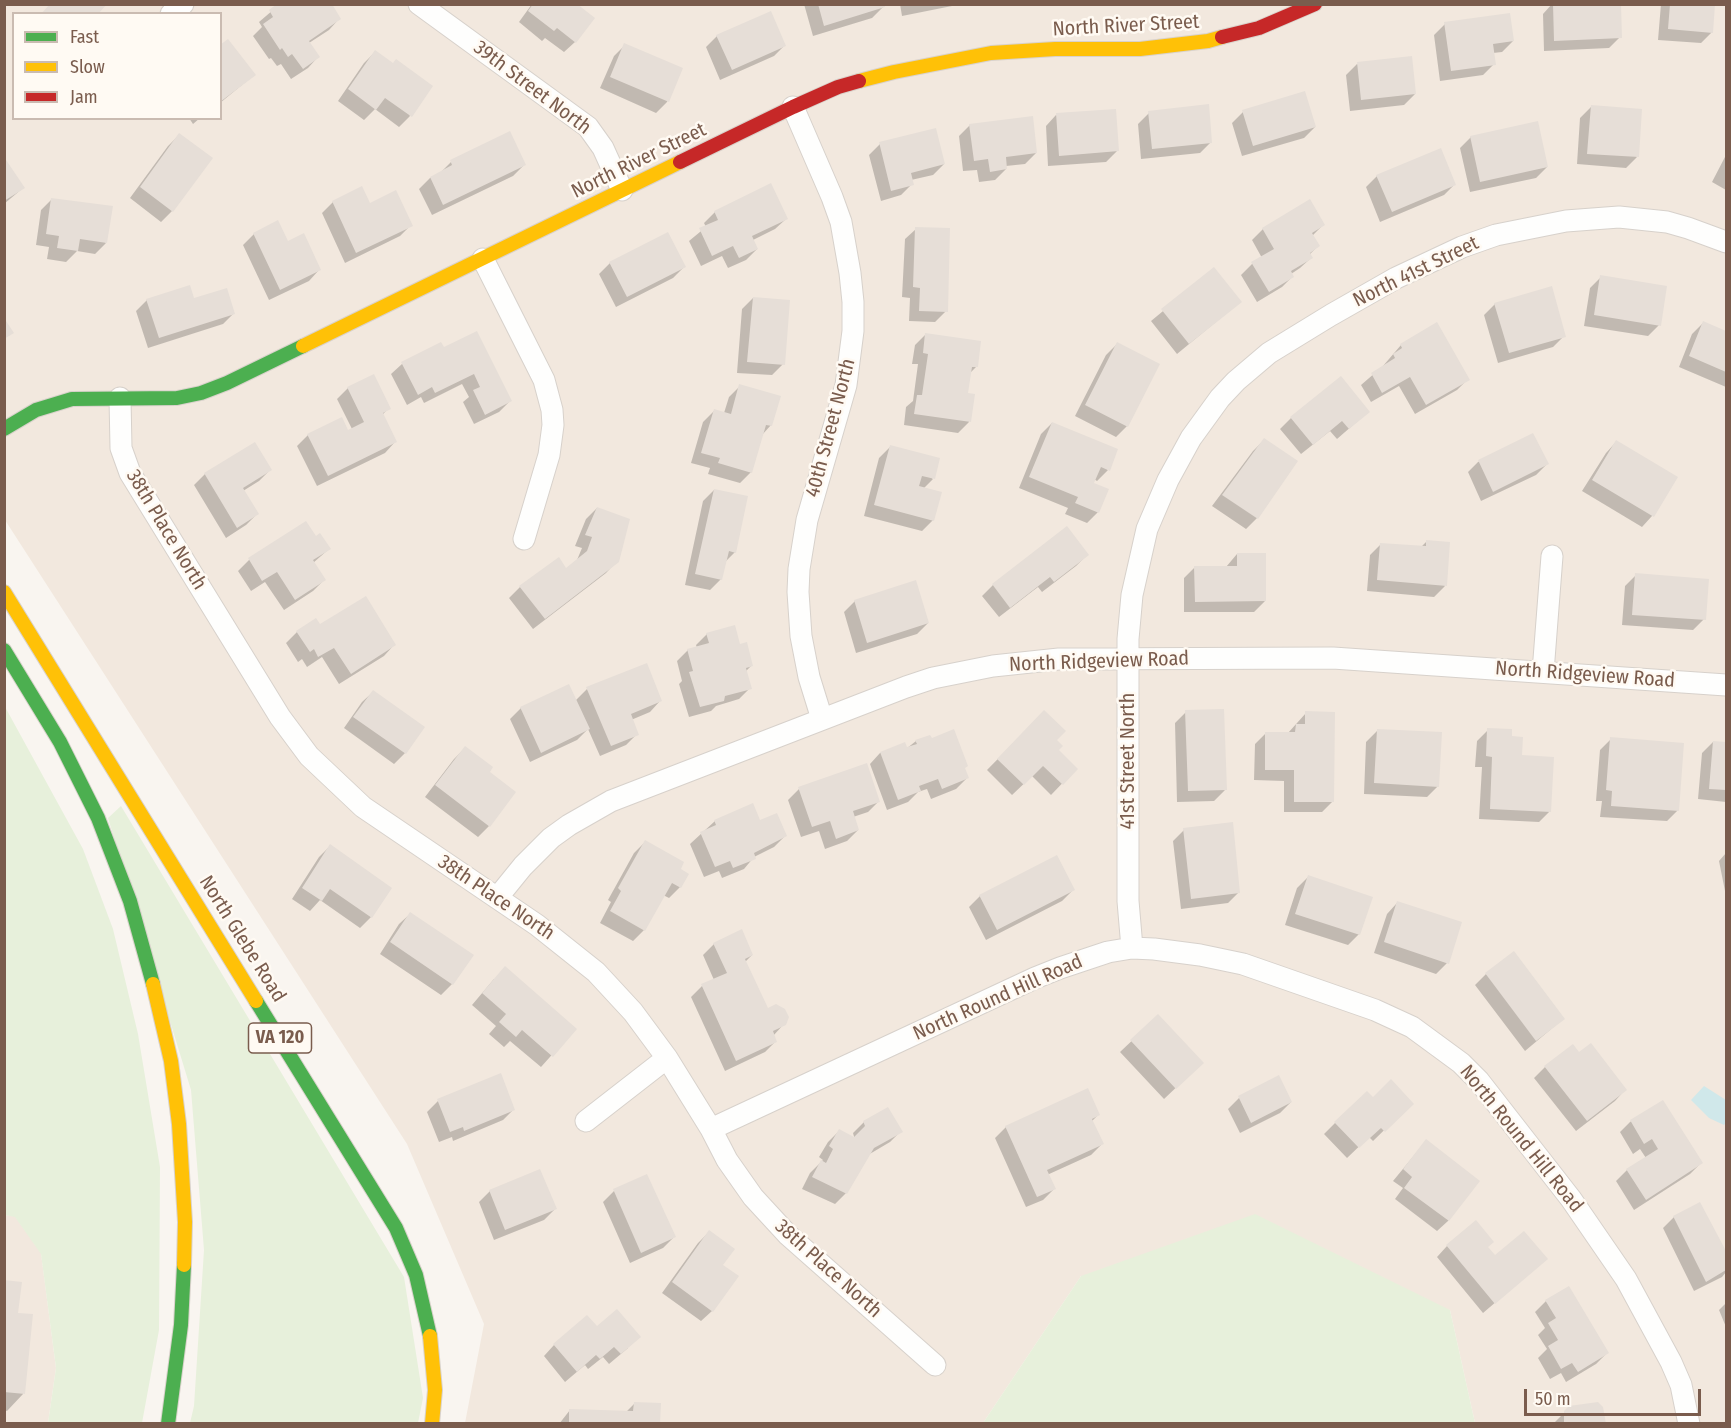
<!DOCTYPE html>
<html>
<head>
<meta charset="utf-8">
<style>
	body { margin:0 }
	#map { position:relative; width:1731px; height:1428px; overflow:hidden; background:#f9f5f0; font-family:"Fira Sans Condensed",sans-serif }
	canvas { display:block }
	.frame { position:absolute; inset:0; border:6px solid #7a5c4d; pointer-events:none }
	.legend { position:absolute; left:12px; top:12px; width:210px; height:108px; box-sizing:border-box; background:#fffaf3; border:2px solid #cabbb1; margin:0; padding:8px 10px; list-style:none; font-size:18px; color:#7a5c4d }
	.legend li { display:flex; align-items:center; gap:12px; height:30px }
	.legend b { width:30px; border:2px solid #cabbb1 }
	.scale { position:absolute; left:1524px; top:1389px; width:177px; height:27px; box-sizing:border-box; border:3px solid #7a5c4d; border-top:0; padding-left:8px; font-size:18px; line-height:21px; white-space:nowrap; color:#7a5c4d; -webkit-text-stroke:4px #fffaf3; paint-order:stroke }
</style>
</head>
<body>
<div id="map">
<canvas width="1731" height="1428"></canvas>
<div class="frame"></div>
<ul class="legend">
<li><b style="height:8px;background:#4caf50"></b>Fast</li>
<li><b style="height:8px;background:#ffc107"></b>Slow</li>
<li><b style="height:8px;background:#c62828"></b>Jam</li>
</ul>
<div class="scale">50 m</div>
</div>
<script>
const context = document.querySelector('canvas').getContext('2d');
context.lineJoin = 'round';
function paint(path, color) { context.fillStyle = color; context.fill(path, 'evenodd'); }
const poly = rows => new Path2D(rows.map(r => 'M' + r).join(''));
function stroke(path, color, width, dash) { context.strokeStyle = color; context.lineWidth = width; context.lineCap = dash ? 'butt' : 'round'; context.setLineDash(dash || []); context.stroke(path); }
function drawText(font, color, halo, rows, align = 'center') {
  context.font = font + ' "Fira Sans Condensed",sans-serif'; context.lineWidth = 5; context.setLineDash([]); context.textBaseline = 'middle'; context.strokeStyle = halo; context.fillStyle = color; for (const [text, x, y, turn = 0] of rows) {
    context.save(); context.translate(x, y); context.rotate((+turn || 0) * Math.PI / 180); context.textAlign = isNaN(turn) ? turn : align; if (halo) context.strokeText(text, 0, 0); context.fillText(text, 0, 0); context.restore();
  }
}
const residential = poly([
	[5,5,1726,5,1726,1423,1475,1423,1450,1310,1081,1276,983,1423,465,1423,484,1324,407,1144,5,520],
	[14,14,220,14,220,118,14,118],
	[4,1215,15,1216,41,1253,56,1368,48,1423,5,1423]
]);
const green = poly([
	[4,705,83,849,113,929,138,1034,160,1167,159,1330,142,1423,48,1423,56,1368,41,1254,15,1217,5,1215],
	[121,806,404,1277,423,1398,418,1423,190,1423,194,1406,204,1250,191,1090,108,818],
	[1255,1214,1450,1310,1475,1423,983,1423,1081,1276]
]);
const water = poly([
	[1704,1086,1726,1100,1726,1123,1724,1125,1709,1118,1691,1100]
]);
const shadow = poly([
	[280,4,339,19,329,30,309,43,318,57,308,68,291,79,281,64,277,66,271,58,269,59,253,36,262,27,259,22],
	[532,4,574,4,575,42,564,52,545,38,542,41,519,22],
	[804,4,882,4,883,7,872,18,813,36],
	[900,4,962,4,902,16],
	[1552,4,1619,4,1620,37,1609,48,1544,51,1543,14],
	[1661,4,1714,4,1712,32,1701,43,1658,40],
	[1445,24,1513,41,1502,52,1493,53,1494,64,1483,75,1440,81,1434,35],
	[717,36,785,45,774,56,720,80,706,47],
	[625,45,681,69,667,102,656,113,600,88,614,56],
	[220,47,254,75,220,103],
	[375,52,410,116,399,127,375,109,364,120,338,101,364,63],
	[1357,64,1415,94,1404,105,1350,111,1346,75],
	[1591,107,1637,157,1626,168,1577,164,1580,118],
	[1243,112,1315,127,1304,138,1242,156,1232,123],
	[1149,113,1211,142,1200,153,1141,159,1138,124],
	[1056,115,1117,151,1106,162,1048,166,1046,126],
	[189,118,200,118,193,124],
	[970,125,1036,153,1025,164,1006,166,1006,169,995,180,979,182,977,170,963,171,959,136],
	[509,133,524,165,513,176,432,215,419,189,430,178,440,173,451,162],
	[179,135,172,211,161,222,130,198,168,146],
	[1471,137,1547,167,1536,178,1470,192,1460,148],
	[880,144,944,164,933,175,911,180,912,184,901,195,881,201,869,155],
	[1726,155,1726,190,1712,182],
	[4,159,23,188,4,204],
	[1377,176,1455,184,1444,195,1380,222,1366,187],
	[361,188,369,205,411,225,400,236,345,263,322,213,333,202],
	[52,199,106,243,95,254,77,251,66,262,47,259,49,247,36,245,41,210],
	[1309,201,1323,225,1312,236,1318,246,1309,255,1311,258,1300,268,1291,274,1293,276,1282,287,1257,302,1241,275,1252,264,1262,258,1252,240,1263,229],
	[715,212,786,219,775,229,753,240,757,249,746,260,728,268,722,256,701,266,689,241,706,227,704,223],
	[916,229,946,311,935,322,909,321,910,298,902,297,905,239],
	[254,234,288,243,319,270,309,281,269,300,243,245],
	[610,263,684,267,673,278,616,307,599,274],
	[1214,269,1240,302,1177,354,1151,321],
	[1601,277,1659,325,1648,336,1584,326,1590,288],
	[753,298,783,364,772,375,737,373,742,309],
	[147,300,193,300,234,313,223,324,148,348,136,311],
	[1495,304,1564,336,1553,347,1498,363,1484,315],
	[1703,323,1726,333,1726,387,1679,367,1692,334],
	[926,334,976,367,969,374,966,394,969,422,958,433,904,425,906,407,913,401,918,364,912,364,915,345],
	[1117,344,1127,426,1116,437,1075,416,1106,355],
	[1401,345,1468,379,1457,390,1415,414,1399,386,1371,402,1361,385,1383,366],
	[443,349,510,401,499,412,474,424,463,402,469,397,462,384,424,403,421,397,407,405,391,374,402,364],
	[740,386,771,425,762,435,751,472,740,483,708,474,710,468,691,463,703,422,714,411,724,413,729,397],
	[348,388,389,408,382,415,395,442,385,453,317,486,297,446,308,435,347,432,352,429,337,399],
	[1368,412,1337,439,1330,431,1301,454,1280,429,1291,418],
	[1052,423,1108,470,1097,481,1094,479,1092,483,1098,512,1087,523,1065,514,1068,508,1019,488,1041,434],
	[1533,435,1547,464,1536,475,1481,501,1468,472,1478,462],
	[1264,440,1296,462,1257,518,1246,529,1212,506,1253,451],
	[1616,442,1676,478,1652,516,1642,527,1582,491,1606,453],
	[890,447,933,479,923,489,933,520,922,531,864,516,879,458],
	[270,470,259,481,243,491,257,514,246,525,226,538,194,485,205,474],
	[714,490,735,552,725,562,721,579,710,590,685,585,703,501],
	[597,508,617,561,606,573,533,629,509,598,520,587,565,570,577,560,582,548,575,546,586,519],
	[306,523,315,538,329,549,313,563,324,580,313,591,284,610,265,582,251,591,238,571,249,560],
	[1427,541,1445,586,1434,597,1367,591,1370,555,1381,544,1421,547],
	[1237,554,1265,601,1254,612,1184,612,1184,578,1195,567,1226,567],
	[1087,555,1076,566,1042,592,1038,587,999,617,982,596,993,585],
	[1636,575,1704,619,1693,630,1622,625,1625,586],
	[855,601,928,623,917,634,856,653,844,612],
	[320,626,394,645,384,656,339,684,322,657,307,667,302,659,298,662,286,643,297,632],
	[707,634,739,646,752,665,746,671,750,688,739,699,716,706,711,711,689,717,679,684,682,681,677,661,688,650,697,648,696,645],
	[587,689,660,701,650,712,631,720,637,734,626,745,600,756,588,729,577,740,530,762,510,719,521,708,575,701],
	[373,692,423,728,405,753,394,764,344,728,362,702],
	[1044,712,1057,750,1076,769,1051,795,1032,776,1012,795,987,770],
	[1186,712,1225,790,1214,801,1177,802,1175,723],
	[1306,713,1333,801,1322,812,1284,812,1284,781,1254,780,1255,744,1266,733,1288,733],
	[1488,730,1510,738,1550,811,1539,822,1479,819,1482,767,1475,767,1477,741],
	[1377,731,1438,786,1427,797,1364,794,1366,742],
	[1611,739,1678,810,1667,821,1600,817,1602,801,1596,801,1600,750],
	[916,741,963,768,967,778,956,789,931,799,927,789,918,792,908,802,887,810,870,764,880,753,906,749],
	[1713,742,1726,743,1726,802,1698,799,1702,753],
	[465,748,489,826,478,837,425,797,454,759],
	[799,789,879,801,868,812,853,817,858,830,847,841,825,849,819,831,801,837,788,800],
	[715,821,760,822,785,836,774,847,754,857,744,869,722,878,719,871,704,877,690,844],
	[1184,830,1239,892,1228,903,1181,909,1173,841],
	[645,842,679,870,680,887,669,898,663,895,644,930,633,941,600,923,611,902,608,900,634,853],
	[330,846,371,917,360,928,320,900,310,911,292,899,319,857],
	[1726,853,1726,896,1719,861],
	[1308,877,1359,934,1348,945,1285,925,1297,888],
	[1073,890,1062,901,986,940,969,907,980,896],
	[1397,903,1447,963,1436,974,1374,953,1387,914],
	[410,914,472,955,452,984,441,995,380,954,399,924],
	[714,944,752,955,745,962,767,1010,784,1024,773,1036,776,1041,765,1052,725,1071,691,997,702,986,714,980,703,955],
	[1486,974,1563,1019,1525,1051,1475,985],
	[494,979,575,1029,541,1067,510,1041,504,1047,489,1034,496,1026,472,1005],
	[1158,1016,1202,1063,1164,1099,1120,1052],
	[1579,1054,1625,1090,1615,1101,1576,1131,1534,1078,1545,1067],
	[1278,1077,1291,1102,1280,1113,1240,1133,1228,1109,1239,1098],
	[1373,1099,1412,1103,1373,1141,1369,1137,1347,1158,1324,1134,1335,1123],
	[438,1101,514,1109,503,1120,453,1141,452,1137,439,1142,427,1112],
	[1662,1102,1701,1163,1690,1174,1634,1210,1616,1181,1627,1170,1646,1158,1640,1149,1633,1154,1620,1132,1630,1122],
	[1098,1115,1092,1121,1102,1144,1091,1155,1047,1175,1054,1189,1043,1200,1026,1207,995,1138,1006,1127],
	[864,1122,901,1131,890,1142,868,1155,846,1193,835,1204,802,1189,810,1173,823,1160,819,1157,828,1142,839,1131,855,1140,853,1133],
	[1426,1141,1478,1181,1448,1221,1437,1231,1395,1199,1403,1188,1393,1181],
	[647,1176,674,1237,663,1248,630,1263,603,1202,614,1191],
	[490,1191,555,1209,544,1220,494,1240,479,1202],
	[1699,1204,1726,1254,1726,1272,1722,1277,1694,1291,1663,1228,1674,1217],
	[709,1232,721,1266,712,1311,701,1321,662,1293,698,1243],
	[1447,1246,1486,1247,1495,1257,1546,1259,1483,1313,1437,1257],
	[4,1282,17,1312,23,1394,7,1411,4,1410],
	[1546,1301,1607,1353,1596,1364,1566,1382,1561,1373,1550,1379,1538,1358,1547,1349,1538,1335,1545,1328,1535,1312],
	[1726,1303,1726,1327,1719,1310],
	[597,1329,628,1348,609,1364,603,1357,588,1369,585,1365,565,1382,544,1356,554,1345],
	[634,1404,659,1424,559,1424,570,1410,625,1413],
	[1569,1408,1604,1424,1553,1424]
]);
const building = poly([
	[50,4,107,4,98,14,41,14],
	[277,4,332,4,341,19,309,41,320,57,303,69,292,54,288,57,282,48,280,50,263,24,273,17,269,10],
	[533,4,577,4,595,18,576,43,557,28,554,31,528,11],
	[818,4,884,4,885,7,824,26],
	[1553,4,1621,4,1622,38,1554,41],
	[1670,4,1715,4,1713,33,1668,29],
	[771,11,786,46,732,70,716,35],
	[1510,13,1514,41,1493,44,1496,65,1451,71,1444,22],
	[228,39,256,75,220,102,220,45],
	[624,43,683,68,669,102,610,77],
	[375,50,393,63,396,59,433,86,412,117,385,98,376,110,348,89],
	[1412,56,1416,94,1361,100,1357,62],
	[1305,91,1316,127,1253,146,1242,110],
	[1209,104,1212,143,1152,149,1148,111],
	[1591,105,1642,109,1639,157,1587,154],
	[1116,109,1119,151,1059,156,1056,113],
	[1033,116,1037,153,1006,157,1007,169,990,172,988,159,974,161,969,124],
	[1538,121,1548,167,1480,182,1470,136],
	[936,128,945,164,911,173,914,185,891,191,879,142],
	[510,131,526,165,443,205,430,177,452,165,450,160],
	[179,133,213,158,173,212,140,187],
	[1441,148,1456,185,1392,212,1376,175],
	[4,157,25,188,4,201],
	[771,183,788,219,752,236,758,249,739,258,733,246,712,256,699,228,718,220,714,211],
	[362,186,370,203,396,190,413,226,356,253,332,201],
	[51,198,113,206,107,243,80,239,78,251,57,248,59,236,46,234],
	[1310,199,1325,225,1312,233,1320,246,1310,253,1313,258,1291,271,1294,277,1269,292,1251,262,1274,249,1262,228],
	[278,220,288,241,304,233,321,270,280,290,253,233],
	[915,227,950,228,948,312,919,311,920,288,913,287],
	[668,232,686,267,627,297,609,262],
	[1214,267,1242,302,1189,344,1161,309],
	[1600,275,1667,286,1661,326,1594,315],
	[190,285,194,298,227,288,235,314,159,338,146,299],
	[1552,286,1566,337,1509,353,1494,303],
	[753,297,790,300,785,365,747,362],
	[4,318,14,333,4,339],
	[1703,321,1726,331,1726,372,1689,356],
	[1437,322,1470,380,1426,405,1410,377,1382,393,1371,373,1395,358,1393,354,1402,348,1400,344],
	[477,331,512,401,485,415,473,390,480,387,474,374,435,393,432,387,418,395,401,362,441,342,444,347],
	[925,333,981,341,978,367,972,367,968,393,975,394,971,422,914,414,917,395,922,395,928,354,923,353],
	[1117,342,1160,364,1128,427,1085,405],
	[374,374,391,409,383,413,397,442,328,476,307,434,342,417,348,430,364,422,347,387],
	[1341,376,1370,412,1349,429,1342,421,1313,445,1290,417],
	[739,384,781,396,772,426,766,425,752,473,718,463,720,458,701,453,714,409,731,414],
	[1052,422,1118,449,1110,471,1101,467,1094,483,1109,489,1099,513,1075,503,1078,497,1029,477],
	[1533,433,1549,464,1493,492,1478,460],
	[1264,438,1298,461,1258,519,1222,495],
	[1616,440,1678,477,1654,517,1592,480],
	[255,442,272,470,243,488,259,514,237,528,204,473],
	[890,445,940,458,935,479,922,476,919,486,942,492,934,521,874,505],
	[714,489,748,496,736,553,729,551,722,580,695,574],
	[597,507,630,519,619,562,545,619,519,586,559,557,566,568,587,551,592,537,585,535],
	[306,521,316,536,320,533,331,549,313,560,326,580,295,600,277,572,262,581,248,558],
	[1067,526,1089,555,1054,582,1050,577,1010,608,992,584],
	[1426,540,1450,542,1447,586,1377,580,1380,543,1426,546],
	[1237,553,1266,553,1266,601,1195,602,1194,566,1237,566],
	[1635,573,1709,579,1706,620,1632,615],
	[916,580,929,623,867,643,854,600],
	[366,596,396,645,351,674,334,648,318,657,314,649,310,652,296,631,316,618,320,624],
	[735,625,740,644,747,642,753,666,746,668,752,689,725,696,724,701,700,707,689,672,693,671,687,649,709,643,706,633],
	[647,663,662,701,631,714,639,735,611,746,586,687],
	[569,684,590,729,541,753,520,707],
	[373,690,425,727,406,754,353,717],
	[1224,709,1227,790,1188,791,1185,710],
	[1044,710,1066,731,1057,740,1063,746,1059,750,1078,769,1063,785,1043,766,1024,785,997,759],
	[1305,711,1335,712,1334,802,1294,802,1294,770,1265,770,1265,732,1295,732,1296,724,1305,724],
	[1487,728,1512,729,1512,736,1523,737,1522,755,1554,757,1551,812,1490,809,1492,757,1486,756],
	[954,729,968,766,965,768,969,778,942,789,938,779,919,786,921,791,898,800,880,752,905,742,907,747,917,744,915,740,930,735,932,738],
	[1377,729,1442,732,1439,787,1374,783],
	[1610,737,1684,743,1679,811,1611,806,1612,791,1606,790],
	[1713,741,1726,742,1726,790,1709,789],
	[465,746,493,767,490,772,516,792,490,827,435,785],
	[867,763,880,802,853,811,859,830,836,839,830,821,812,827,798,787],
	[753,803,760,820,777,813,787,836,754,853,756,859,733,868,730,861,715,867,700,832,716,825,714,820],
	[1233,822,1240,893,1191,899,1183,828],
	[645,840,684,862,681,869,689,874,681,888,672,883,645,931,610,911,621,891,618,888],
	[330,844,392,888,372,918,330,889,322,901,302,888],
	[1057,855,1075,890,997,930,979,895],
	[1308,875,1373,897,1360,935,1295,914],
	[1397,901,1462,922,1449,964,1384,942],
	[410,912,474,955,453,985,390,942],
	[742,929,753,955,745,959,768,1008,776,1004,785,1009,789,1017,786,1025,773,1031,777,1042,736,1061,701,984,727,973,713,943],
	[1514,951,1565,1019,1536,1041,1485,973],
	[505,966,577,1029,553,1057,522,1030,516,1037,499,1022,506,1014,482,993],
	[1158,1014,1204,1063,1176,1089,1130,1040],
	[1591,1043,1627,1090,1587,1121,1544,1066,1573,1044,1579,1052],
	[501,1073,515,1110,464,1131,463,1127,450,1132,437,1099],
	[1279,1075,1292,1102,1251,1123,1238,1096],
	[1391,1079,1414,1104,1385,1132,1381,1128,1359,1148,1334,1122,1367,1091,1373,1097],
	[1088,1088,1100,1115,1092,1119,1104,1144,1047,1170,1056,1189,1037,1197,1005,1126],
	[1663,1100,1703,1163,1646,1200,1626,1169,1658,1149,1652,1139,1644,1144,1630,1120],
	[888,1107,903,1132,874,1148,847,1194,812,1177,821,1160,826,1163,833,1149,829,1146,839,1129,854,1137,865,1126,863,1121],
	[1426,1139,1480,1181,1449,1221,1404,1188,1412,1177,1403,1169],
	[540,1169,557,1209,505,1230,489,1190],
	[647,1174,676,1237,641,1253,613,1189],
	[1700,1202,1726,1251,1726,1270,1706,1282,1673,1216],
	[1476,1220,1494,1242,1488,1247,1495,1255,1524,1231,1548,1259,1495,1304,1446,1245],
	[709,1230,735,1249,723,1265,739,1276,713,1312,672,1282],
	[4,1280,22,1282,18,1313,33,1314,25,1394,4,1392],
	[1569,1286,1609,1353,1578,1372,1572,1363,1561,1369,1548,1346,1558,1340,1548,1323,1556,1318,1545,1300],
	[617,1309,641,1337,621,1354,614,1347,600,1359,596,1355,577,1372,553,1344,587,1315,597,1326],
	[634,1402,661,1403,660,1424,569,1424,569,1409,633,1411],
	[1598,1402,1603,1407,1606,1424,1564,1424,1564,1411,1569,1406]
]);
const street = poly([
	[419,4,588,127,603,148,622,190],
	[171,14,183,4],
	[793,107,832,197,841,222,850,273,853,302,853,331,846,385,807,520,799,569,798,592,801,636,809,677,822,719],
	[483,259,544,380,552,410,553,425,549,455,524,539],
	[120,398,121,448,130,473,280,717,309,756,363,807,537,925,596,972,633,1012,667,1058,711,1129,727,1160,753,1197,788,1235,935,1365],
	[1543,672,1552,556],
	[497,898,523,866,551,838,569,825,611,801,906,687,933,678,993,666,1059,659,1333,658,1726,685],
	[1132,948,1128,901,1128,639,1132,595,1147,529,1168,480,1191,438,1220,398,1236,381,1269,353,1331,315,1396,278,1462,247,1496,235,1566,221,1619,217,1667,222,1688,228,1726,242],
	[586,1121,667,1058],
	[711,1129,1035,978,1060,968,1108,952,1132,948,1154,949,1200,955,1243,964,1375,1010,1412,1027,1461,1063,1479,1081,1571,1199,1626,1279,1671,1362,1681,1385,1689,1424]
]);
const fast = poly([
	[4,429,36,410,72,399,177,398,201,393,227,383,303,346],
	[4,650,60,742,98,818,130,901,153,984],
	[256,1001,396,1228,416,1275,430,1336],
	[168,1424,181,1325,184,1265]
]);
const slow = poly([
	[859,81,894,72,991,53,1055,49,1140,49,1208,41,1222,37],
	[303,346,680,162],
	[4,592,256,1001],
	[153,984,171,1061,179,1124,185,1222,184,1265],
	[430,1336,435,1390,432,1424]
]);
const jam = poly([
	[1222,37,1259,28,1315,4],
	[680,162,793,107,838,87,859,81]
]);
const shields = [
	[280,1038,63]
];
const shieldNames = [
	["VA 120",280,1038]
];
const streetNames = [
	["North River Street",1126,26,-3],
	["39th Street North",532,88,37],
	["North River Street",639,161,-26],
	["North 41st Street",1416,272,-26],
	["40th Street North",831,428,-75],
	["38th Place North",166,530,59],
	["North Ridgeview Road",1099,662,-2],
	["North Ridgeview Road",1585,675,4],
	["41st Street North",1128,761,-90],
	["38th Place North",496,898,34],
	["North Glebe Road",242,939,58],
	["North Round Hill Road",998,998,-24],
	["North Round Hill Road",1521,1139,51],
	["38th Place North",828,1269,42]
];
paint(residential, '#f2e8de');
paint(green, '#e7f0db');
paint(water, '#d0e8ea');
paint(shadow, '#0003');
paint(building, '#e6ded7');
stroke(street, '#d7d1cb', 23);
stroke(fast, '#d9d2cb', 16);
stroke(slow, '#d9d2cb', 16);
stroke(jam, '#d9d2cb', 16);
stroke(street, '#fefefd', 21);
stroke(fast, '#4caf50', 14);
stroke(slow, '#ffc107', 14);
stroke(jam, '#c62828', 14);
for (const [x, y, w] of shields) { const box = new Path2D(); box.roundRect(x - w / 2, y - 15, w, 30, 4.5); context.fillStyle = '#fffaf3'; context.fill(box); stroke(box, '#7a5c4d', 1.5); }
drawText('bold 18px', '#7a5c4d', null, shieldNames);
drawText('20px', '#7a5c4d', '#fffaf3', streetNames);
</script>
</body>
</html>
